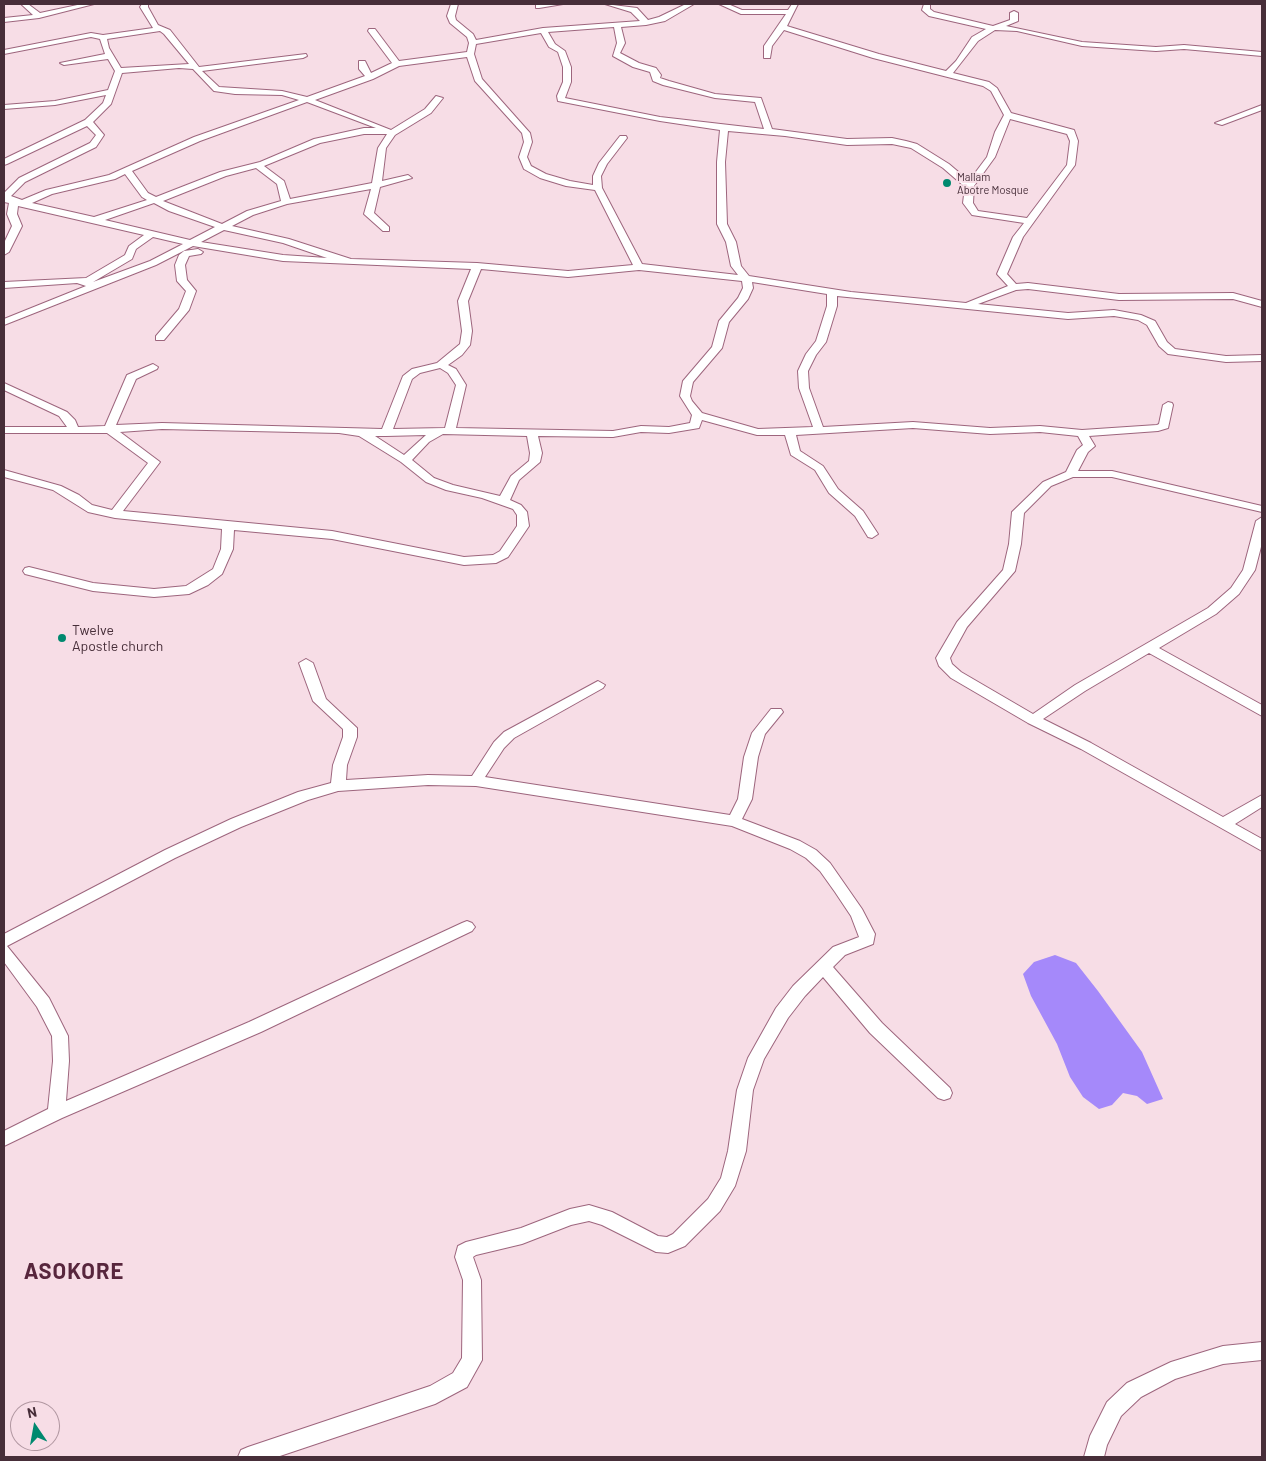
<!DOCTYPE html>
<html>
<head>
<meta charset="utf-8">
<style>
	body { margin:0 }
	#map { position:relative; width:1266px; height:1461px; overflow:hidden; background:#f7dde6; font-family:Barlow,sans-serif }
	canvas { display:block }
	.frame { position:absolute; inset:0; border:5px solid #472e39; pointer-events:none }
	.north { position:absolute; left:10px; top:1401px; width:50px; height:50px; box-sizing:border-box; background:#f7dde6; border:1px solid #b197a1; border-radius:50%; rotate:348deg; font-size:14px; font-weight:700; line-height:20px; text-align:center; color:#472e39 }
	.north::after { content:''; display:block; margin:auto; width:18px; height:22px; background:#00896f; clip-path:polygon(50% 0,100% 100%,50% 72%,0 100%) }
</style>
</head>
<body>
<div id="map">
<canvas width="1266" height="1461"></canvas>
<div class="frame"></div>
<div class="north">N</div>
</div>
<script>
const context = document.querySelector('canvas').getContext('2d');
context.lineJoin = 'round';
function paint(path, color) { context.fillStyle = color; context.fill(path, 'evenodd'); }
const poly = rows => new Path2D(rows.map(r => 'M' + r).join(''));
function stroke(path, color, width, dash) { context.strokeStyle = color; context.lineWidth = width; context.lineCap = dash ? 'butt' : 'round'; context.setLineDash(dash || []); context.stroke(path); }
function drawText(font, color, halo, rows, align = 'center') {
  context.font = font + ' Barlow,sans-serif'; context.lineWidth = 4; context.setLineDash([]); context.textBaseline = 'middle'; context.strokeStyle = halo; context.fillStyle = color; for (const [text, x, y, turn = 0] of rows) {
    context.save(); context.translate(x, y); context.rotate((+turn || 0) * Math.PI / 180); context.textAlign = isNaN(turn) ? turn : align; if (halo) context.strokeText(text, 0, 0); context.fillText(text, 0, 0); context.restore();
  }
}
const forest = poly([
	[1055,955,1076,963,1098,991,1142,1052,1163,1099,1147,1104,1137,1096,1123,1093,1112,1105,1099,1109,1083,1097,1070,1077,1057,1044,1031,996,1023,974,1034,962]
]);
const minor = poly([
	[21,4,28,4,40,13,82,4,94,4,39,18,4,22,4,18,33,15,21,4],
	[142,4,148,4,148,7,158,25,170,30,199,67,306,54,307,56,303,58,202,71,219,87,282,91,307,97,365,76,359,69,359,61,365,61,371,73,392,63,368,31,369,29,375,29,399,61,467,52,469,43,467,37,450,23,447,16,451,4,458,4,455,16,456,20,473,34,476,40,543,28,640,21,631,12,605,4,637,8,648,20,659,17,686,4,694,4,665,21,646,25,621,27,625,43,620,53,639,63,656,68,661,75,660,78,669,81,715,94,761,98,772,129,847,139,892,138,906,141,917,144,949,164,969,181,987,157,995,132,1004,115,991,91,983,86,873,58,784,30,772,46,770,58,764,58,764,46,786,14,741,14,719,4,728,4,742,10,788,10,792,4,798,4,787,26,790,27,879,54,946,71,956,61,972,37,986,29,929,16,922,10,924,4,930,4,930,9,934,12,993,26,1010,20,1010,13,1014,11,1018,13,1018,21,1006,26,1082,42,1156,47,1184,45,1262,52,1262,56,1184,49,1156,51,1082,46,1017,31,995,30,978,41,953,73,989,82,997,88,1011,113,1074,130,1078,141,1075,165,1023,237,1007,274,1016,284,1028,283,1119,294,1233,293,1262,301,1262,307,1233,299,1119,300,1028,289,1016,290,978,304,1068,313,1114,310,1141,315,1155,321,1167,342,1175,349,1226,356,1262,355,1262,361,1226,362,1168,354,1159,346,1147,325,1138,320,1114,316,1068,319,837,296,837,306,826,342,816,355,808,371,809,388,823,427,913,422,990,428,1040,426,1082,430,1157,425,1159,424,1163,405,1168,402,1172,403,1173,405,1168,428,1158,431,1089,436,1095,446,1088,452,1078,471,1112,471,1262,506,1262,512,1112,477,1073,477,1051,486,1024,513,1021,544,1015,571,967,627,950,658,952,664,961,672,1033,714,1075,685,1208,608,1231,588,1243,570,1256,521,1262,517,1262,543,1255,570,1239,594,1216,614,1159,648,1262,705,1262,716,1149,653,1085,691,1043,719,1091,743,1223,817,1262,795,1262,807,1235,824,1262,839,1262,851,1081,749,1028,723,951,678,939,666,936,658,957,622,1003,570,1009,544,1012,512,1043,482,1066,472,1077,450,1083,445,1078,436,1040,432,990,434,913,428,796,435,800,451,823,466,838,489,863,511,878,534,872,538,868,537,855,516,829,493,815,470,791,455,785,435,757,435,702,420,699,428,669,433,641,432,613,437,538,436,542,453,540,462,519,480,510,500,521,505,527,512,529,526,508,557,496,563,464,565,332,539,234,530,233,549,222,574,208,585,189,594,154,597,93,591,25,574,23,571,25,568,29,567,93,583,154,589,186,586,213,569,221,549,222,529,115,518,88,512,53,490,4,477,4,470,61,486,79,495,92,505,112,510,148,463,107,433,4,433,4,427,67,427,59,416,4,390,4,383,67,412,75,420,78,427,105,426,127,375,153,364,158,367,157,369,136,379,116,425,162,423,382,429,403,376,412,369,437,363,460,344,462,331,458,301,471,269,283,261,193,246,156,265,4,325,4,319,86,286,77,283,4,288,4,282,86,278,125,255,129,246,144,235,18,206,17,214,22,226,9,252,4,255,4,243,12,226,7,214,9,203,4,202,4,193,19,178,90,143,96,135,87,126,7,164,4,165,4,159,85,120,103,103,106,95,55,105,4,109,4,105,55,101,108,90,115,71,108,59,64,65,60,63,105,54,100,39,91,37,4,54,4,50,91,33,103,35,153,28,140,7,142,4],
	[614,27,617,43,613,56,633,67,650,72,653,81,663,85,715,98,755,102,764,129,660,117,565,98,571,82,571,67,565,51,555,44,548,32,614,27],
	[160,31,164,34,189,64,121,68,109,48,107,39,160,31],
	[541,33,549,47,558,52,563,67,563,82,557,96,558,101,660,121,720,130,717,162,717,224,726,242,731,266,738,275,642,264,602,188,601,176,607,164,627,138,626,136,620,136,599,163,593,176,593,185,570,181,546,174,531,166,527,157,532,142,530,133,482,79,474,54,476,44,541,33],
	[467,57,475,81,522,133,524,142,519,157,524,169,540,178,566,186,595,190,633,265,568,271,477,263,351,259,289,239,232,226,253,215,287,204,371,189,364,214,383,231,389,231,389,227,374,213,380,187,412,178,408,175,382,181,386,148,395,135,431,113,443,98,436,96,425,109,391,130,315,100,373,79,399,66,467,57],
	[179,68,193,69,214,91,235,94,282,95,299,100,194,137,109,175,46,190,22,200,11,196,25,182,96,147,104,135,93,122,111,104,122,73,179,68],
	[307,102,376,128,364,128,314,139,260,162,220,172,156,197,148,193,132,171,200,141,307,102],
	[1010,119,1067,134,1070,141,1067,165,1027,218,978,211,973,203,974,186,995,157,1010,119],
	[728,131,785,136,847,145,892,144,911,148,943,168,965,187,963,203,972,215,1024,223,1013,237,997,274,1008,286,966,303,851,292,749,276,741,266,736,242,727,224,725,162,728,131],
	[364,134,387,134,378,148,372,183,290,199,284,181,264,166,320,143,364,134],
	[256,168,277,184,281,201,247,211,222,224,163,201,226,176,256,168],
	[125,174,142,197,147,200,94,217,32,203,52,194,115,179,125,174],
	[154,203,169,211,215,227,190,240,105,220,154,203],
	[224,230,283,243,327,258,283,255,201,242,224,230],
	[153,237,183,244,150,261,93,282,132,259,136,249,153,237],
	[481,269,568,277,639,270,742,281,743,288,738,298,719,321,712,347,683,381,680,396,692,415,690,423,669,427,641,426,613,431,456,428,466,385,456,369,448,365,462,355,470,345,472,331,468,301,481,269],
	[752,282,827,294,827,306,816,341,806,354,798,371,799,388,813,427,758,429,702,413,692,401,690,396,693,382,722,348,729,322,748,299,753,288,752,282],
	[440,368,448,373,456,385,445,428,393,429,412,379,420,373,440,368],
	[162,429,339,433,359,436,401,462,426,482,446,490,482,498,513,509,517,515,517,526,500,551,493,555,464,557,332,531,123,511,160,462,120,432,162,429],
	[443,434,527,436,530,453,529,461,511,476,500,496,453,485,434,478,412,460,429,442,443,434],
	[426,435,404,455,375,436,386,436,426,435],
	[536,4,563,4,539,8,536,8,536,4],
	[1262,105,1262,110,1222,125,1215,123,1262,105],
	[198,249,203,252,201,254,189,256,185,265,187,280,196,291,189,310,164,340,156,340,156,336,179,309,186,291,177,281,175,265,179,255,184,251,198,249],
	[306,659,313,663,326,699,357,728,357,737,347,765,346,780,428,775,472,776,494,742,504,732,598,681,605,685,603,688,514,738,504,748,485,777,730,815,738,799,744,757,752,733,771,709,781,709,783,712,765,734,758,757,752,799,742,819,800,841,816,850,830,863,862,909,875,934,873,944,845,955,833,967,882,1023,950,1088,952,1093,950,1098,944,1100,938,1098,870,1033,823,977,805,996,788,1018,764,1059,753,1090,746,1151,735,1186,720,1211,685,1246,668,1253,656,1252,602,1225,589,1221,571,1225,522,1244,476,1255,473,1257,481,1280,482,1360,467,1387,435,1404,277,1457,238,1457,241,1450,248,1447,430,1386,453,1373,462,1358,463,1280,455,1257,458,1246,466,1242,521,1228,570,1209,589,1205,612,1212,658,1236,667,1237,673,1234,708,1199,721,1178,728,1151,737,1090,748,1058,776,1008,793,986,833,947,859,937,851,916,835,892,820,871,806,858,790,849,732,826,476,786,428,785,338,791,308,800,241,827,175,858,7,946,49,998,68,1036,69,1061,66,1101,249,1022,462,923,467,921,472,923,475,927,472,931,261,1032,62,1118,4,1146,4,1131,48,1109,53,1061,52,1036,37,1007,4,962,4,934,165,850,231,819,298,792,331,783,333,765,343,737,343,729,313,701,299,663,306,659],
	[1262,1342,1262,1360,1223,1364,1175,1379,1141,1397,1121,1416,1107,1445,1104,1457,1084,1457,1090,1436,1107,1402,1127,1383,1171,1362,1223,1346,1262,1342]
]);
const markers = [
	[947,183,5,"#00896f"],
	[62,638,5,"#00896f"]
];
const farPoinames = [
	["Mallam",957,177],
	["Abotre Mosque",957,190]
];
const poiNames = [
	["Twelve",72,630],
	["Apostle church",72,646]
];
const nearDistrictnames = [
	["ASOKORE",74,1272]
];
paint(forest, '#a589fa');
stroke(minor, '#9d657d', 2);
paint(minor, '#fff');
for (const [x, y, r, color] of markers) { const dot = new Path2D(); dot.arc(x, y, r, 0, 2 * Math.PI); context.fillStyle = color; context.fill(dot); stroke(dot, '#f7dde6', 2); }
drawText('11px', '#472e39', '#f7dde6', farPoinames, 'left');
drawText('14px', '#472e39', '#f7dde6', poiNames, 'left');
context.letterSpacing = '1px';
drawText('bold 22px', '#58263d', '#f7dde6', nearDistrictnames);
context.letterSpacing = '0px';
</script>
</body>
</html>
